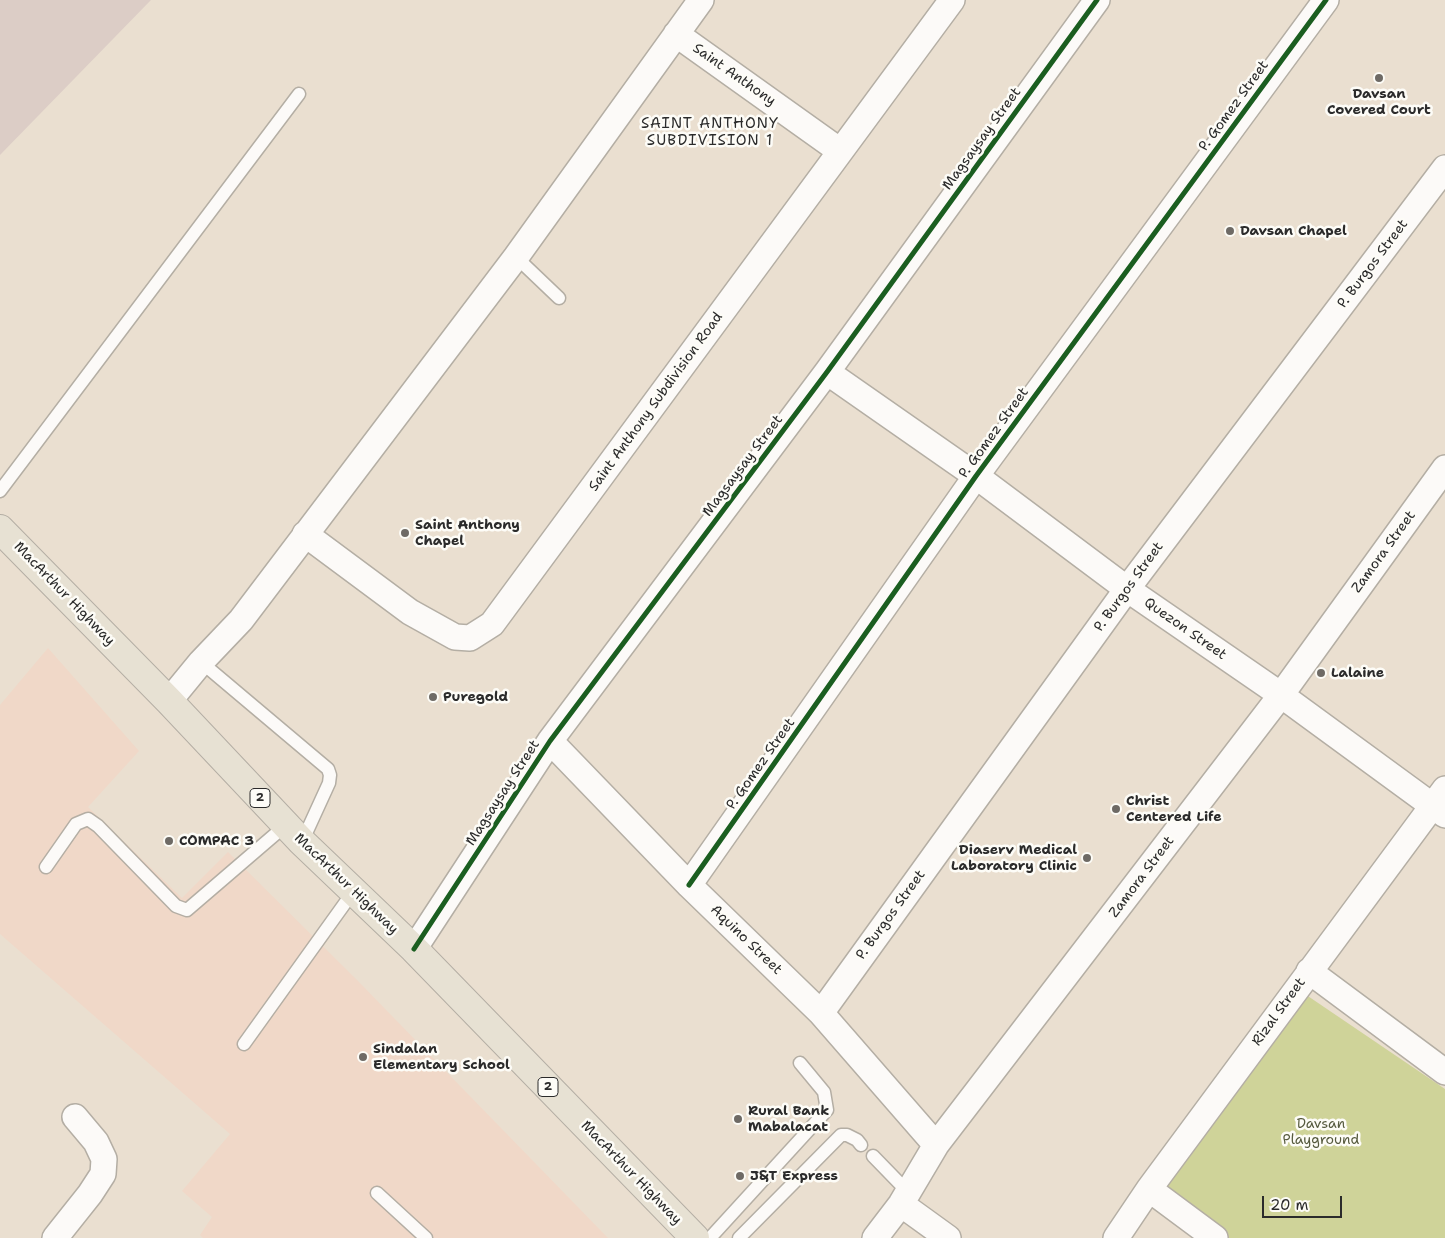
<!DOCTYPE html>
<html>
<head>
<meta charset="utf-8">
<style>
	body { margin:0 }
	#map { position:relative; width:1445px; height:1238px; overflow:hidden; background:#eadfd0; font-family:"Shantell Sans",sans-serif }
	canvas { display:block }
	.scale { position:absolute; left:1262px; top:1196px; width:80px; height:22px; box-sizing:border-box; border:2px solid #2b2b2b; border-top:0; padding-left:6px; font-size:15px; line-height:18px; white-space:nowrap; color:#2b2b2b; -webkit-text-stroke:4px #fdfcf7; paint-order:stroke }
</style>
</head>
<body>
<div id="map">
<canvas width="1445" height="1238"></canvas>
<div class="scale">20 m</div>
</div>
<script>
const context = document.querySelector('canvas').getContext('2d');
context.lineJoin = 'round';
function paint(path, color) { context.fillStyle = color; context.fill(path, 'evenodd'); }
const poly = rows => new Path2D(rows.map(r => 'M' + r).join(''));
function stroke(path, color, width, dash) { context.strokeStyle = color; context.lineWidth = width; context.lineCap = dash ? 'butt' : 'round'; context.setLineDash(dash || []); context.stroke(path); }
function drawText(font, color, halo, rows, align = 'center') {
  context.font = font + ' "Shantell Sans",sans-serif'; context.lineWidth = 5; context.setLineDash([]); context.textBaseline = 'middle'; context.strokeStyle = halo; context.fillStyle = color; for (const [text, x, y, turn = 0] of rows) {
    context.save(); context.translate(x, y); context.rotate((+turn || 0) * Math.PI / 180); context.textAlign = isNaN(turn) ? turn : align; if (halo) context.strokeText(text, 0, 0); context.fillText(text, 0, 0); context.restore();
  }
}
const built = poly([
	[48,648,139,751,88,807,182,898,228,852,358,981,608,1238,203,1238,200,1235,212,1217,182,1191,230,1134,0,934,0,705]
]);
const industrial = poly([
	[0,0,151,0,0,155]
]);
const green = poly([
	[1296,988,1445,1089,1445,1238,1229,1238,1152,1184]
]);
const lane = poly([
	[516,257,559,298],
	[0,491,299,94],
	[201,662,328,769,330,775,329,783,302,842],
	[46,867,76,824,88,819,98,826,176,906,187,910,286,825],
	[244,1044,353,892],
	[873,1156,908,1192],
	[377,1193,426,1238],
	[710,1238,827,1110,824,1092,800,1063],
	[739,1238,841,1135,847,1135,857,1140,861,1145]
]);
const street = poly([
	[676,34,840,151],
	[827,372,976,476,1127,589,1281,695,1445,815],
	[305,534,410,612,455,637,470,638,492,624,952,0],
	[169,701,201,662,241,620,516,257,701,0],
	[550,741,689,885,821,1013,936,1145],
	[689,885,976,476,1326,0],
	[414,949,550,741,827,372,1097,0],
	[1309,971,1445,1072],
	[821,1013,1127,589,1445,168],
	[1149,1189,1215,1238],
	[901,1204,948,1238],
	[55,1238,90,1194,103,1174,104,1159,96,1142,75,1117],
	[875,1238,901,1204,936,1145,1281,695,1445,468],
	[1116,1238,1149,1189,1445,789]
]);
const highway = poly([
	[0,529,169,701,302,842,414,949,695,1238]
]);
const cycleway = poly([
	[689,885,976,476,1326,0],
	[414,949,550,741,827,372,1097,0]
]);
const markers = [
	[1379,78,5,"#6e6a65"],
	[1230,231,5,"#6e6a65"],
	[405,533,5,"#6e6a65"],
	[1321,673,5,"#6e6a65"],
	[433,697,5,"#6e6a65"],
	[1116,809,5,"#6e6a65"],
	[169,841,5,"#6e6a65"],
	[1087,858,5,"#6e6a65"],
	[363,1057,5,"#6e6a65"],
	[738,1119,5,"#6e6a65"],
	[740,1176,5,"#6e6a65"]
];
const shields = [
	[260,798,20],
	[548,1087,20]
];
const shieldNames = [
	["2",260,798],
	["2",548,1087]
];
const streetNames = [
	["Saint Anthony",734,75,35],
	["P. Gomez Street",1234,106,-54],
	["Magsaysay Street",982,139,-54],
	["P. Burgos Street",1373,264,-53],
	["Saint Anthony Subdivision Road",656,402,-54],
	["P. Gomez Street",994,433,-54],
	["Magsaysay Street",743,466,-53],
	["Zamora Street",1384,552,-54],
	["P. Burgos Street",1129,587,-54],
	["MacArthur Highway",64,594,46],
	["Quezon Street",1185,629,35],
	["P. Gomez Street",761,764,-55],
	["Magsaysay Street",503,793,-57],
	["Zamora Street",1142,877,-53],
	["MacArthur Highway",346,884,44],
	["P. Burgos Street",891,915,-54],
	["Aquino Street",746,940,44],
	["Rizal Street",1279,1012,-54],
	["MacArthur Highway",631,1173,46]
];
const poiNames = [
	["Davsan",1379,94,"center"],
	["Covered Court",1379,110,"center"],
	["Davsan Chapel",1240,231],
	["Saint Anthony",415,525],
	["Chapel",415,541],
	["Lalaine",1331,673],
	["Puregold",443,697],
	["Christ",1126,801],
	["Centered Life",1126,817],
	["COMPAC 3",179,841],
	["Diaserv Medical",1077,850,"right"],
	["Laboratory Clinic",1077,866,"right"],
	["Sindalan",373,1049],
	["Elementary School",373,1065],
	["Rural Bank",748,1111],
	["Mabalacat",748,1127],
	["J&T Express",750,1176]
];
const parkNames = [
	["Davsan",1321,1124],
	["Playground",1321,1140]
];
const neighbourhoodNames = [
	["SAINT ANTHONY",710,124],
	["SUBDIVISION 1",710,141]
];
paint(built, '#f0d8c8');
paint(industrial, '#dccdc6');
paint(green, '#cfd399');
stroke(lane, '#b4aea4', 15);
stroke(street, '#b4aea4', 28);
stroke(highway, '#b4aea4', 30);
stroke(lane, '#fcfaf8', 12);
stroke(street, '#fcfaf8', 25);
stroke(highway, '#e7e1d3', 28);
stroke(cycleway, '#1b5e20', 5);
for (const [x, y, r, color] of markers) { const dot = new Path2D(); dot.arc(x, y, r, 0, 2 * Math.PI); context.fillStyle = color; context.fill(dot); stroke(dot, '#fdfcf7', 2); }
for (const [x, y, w] of shields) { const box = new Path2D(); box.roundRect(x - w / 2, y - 9.5, w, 19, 4); context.fillStyle = '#fdfcf7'; context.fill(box); stroke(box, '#2b2b2b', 1); }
drawText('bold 12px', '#2b2b2b', null, shieldNames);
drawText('14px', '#2b2b2b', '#fdfcf7', streetNames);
drawText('bold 14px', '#2b2b2b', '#fdfcf7', poiNames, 'left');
drawText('14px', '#565a3e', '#fdfcf7', parkNames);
context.letterSpacing = '1px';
drawText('15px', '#2b2b2b', '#fdfcf7', neighbourhoodNames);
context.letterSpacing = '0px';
</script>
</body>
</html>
